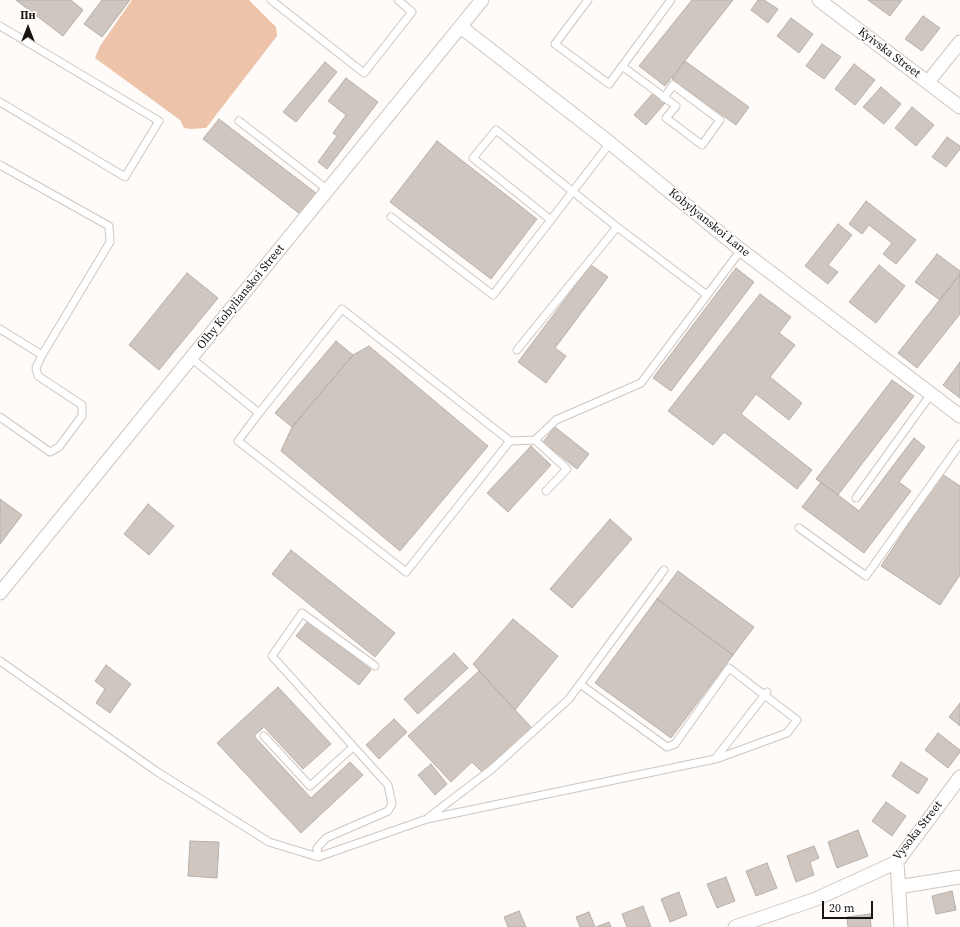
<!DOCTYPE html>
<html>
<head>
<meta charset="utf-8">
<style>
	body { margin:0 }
	#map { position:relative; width:960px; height:927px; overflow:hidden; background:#fffbf8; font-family:"Source Serif 4",serif }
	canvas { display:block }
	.north { position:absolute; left:8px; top:8px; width:40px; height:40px; -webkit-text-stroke:3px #fff; paint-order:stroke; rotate:0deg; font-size:11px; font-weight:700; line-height:16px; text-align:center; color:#181412 }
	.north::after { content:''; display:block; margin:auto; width:14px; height:18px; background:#181412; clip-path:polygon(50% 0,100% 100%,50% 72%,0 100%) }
	.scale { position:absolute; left:822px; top:901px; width:51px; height:18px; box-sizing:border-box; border:2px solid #181412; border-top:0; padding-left:5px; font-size:12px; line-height:14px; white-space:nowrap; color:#181412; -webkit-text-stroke:3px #fff; paint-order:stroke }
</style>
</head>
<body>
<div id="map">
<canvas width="960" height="927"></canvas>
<div class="north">Пн</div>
<div class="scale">20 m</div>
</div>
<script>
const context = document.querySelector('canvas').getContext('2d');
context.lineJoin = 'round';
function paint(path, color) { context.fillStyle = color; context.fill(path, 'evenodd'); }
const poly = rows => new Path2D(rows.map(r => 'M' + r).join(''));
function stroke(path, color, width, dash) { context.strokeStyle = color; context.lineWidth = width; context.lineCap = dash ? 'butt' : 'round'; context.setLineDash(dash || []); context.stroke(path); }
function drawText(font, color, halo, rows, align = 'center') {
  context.font = font + ' "Source Serif 4",serif'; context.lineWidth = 3; context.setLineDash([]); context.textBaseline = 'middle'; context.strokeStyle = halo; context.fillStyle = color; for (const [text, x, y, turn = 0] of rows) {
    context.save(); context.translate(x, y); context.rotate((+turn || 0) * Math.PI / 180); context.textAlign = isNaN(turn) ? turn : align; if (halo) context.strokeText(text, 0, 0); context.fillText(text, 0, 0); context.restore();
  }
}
const green = poly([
	[132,0,249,0,276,27,277,36,206,128,191,129,184,128,180,120,95,58,100,46]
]);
const building = poly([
	[16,0,71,0,83,10,63,36,16,0],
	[102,0,130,0,102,37,84,24,102,0],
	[692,0,733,0,665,86,639,66,692,0],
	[758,0,764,0,778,9,768,23,751,10,758,0],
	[868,0,902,0,890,16,868,0],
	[923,16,940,28,922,51,905,39,923,16],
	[791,18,813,34,799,53,777,36,791,18],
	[822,44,841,57,824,79,806,66,822,44],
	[685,61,749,107,736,125,672,79,685,61],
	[325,62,337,72,296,122,283,112,325,62],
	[854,64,875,80,855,105,835,89,854,64],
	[346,78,378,102,327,169,318,162,337,136,333,133,346,115,328,101,346,78],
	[881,87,901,104,884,124,863,107,881,87],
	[653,93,665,103,646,125,634,115,653,93],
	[912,107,934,125,916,146,895,128,912,107],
	[219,119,316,193,300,214,203,139,219,119],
	[947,137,960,146,960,149,946,167,932,157,947,137],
	[437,141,537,219,491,279,390,202,437,141],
	[866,201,916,240,896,264,883,254,892,243,869,225,862,234,849,224,866,201],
	[838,224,852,235,828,265,838,272,828,284,805,266,838,224],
	[937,254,960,271,960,274,940,300,915,282,937,254],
	[591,265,608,277,555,348,566,356,546,383,518,362,591,265],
	[879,265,905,286,876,323,849,302,879,265],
	[736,268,754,282,671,391,653,378,736,268],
	[187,273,218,298,159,370,129,345,187,273],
	[960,274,960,314,917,368,898,353,960,274],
	[760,294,791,317,779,333,795,345,770,377,802,403,789,420,756,394,741,414,812,470,797,489,724,432,713,445,668,411,760,294],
	[336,341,353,355,292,427,275,413,336,341],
	[369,346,488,446,400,551,281,451,292,427,353,355,369,346],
	[960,362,960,398,943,385,960,362],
	[892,380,914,396,838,495,816,479,892,380],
	[555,427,589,454,577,469,543,442,555,427],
	[914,438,925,447,899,482,911,491,864,553,802,507,821,482,859,511,914,438],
	[531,446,551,465,508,512,487,493,531,446],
	[942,474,960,486,960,575,940,605,881,566,942,474],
	[0,499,22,515,0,544,0,499],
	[148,504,174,526,149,555,124,534,148,504],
	[610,519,632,539,572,608,550,589,610,519],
	[291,550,395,633,375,657,272,574,291,550],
	[678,571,754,627,733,655,657,599,678,571],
	[657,599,733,655,671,738,595,683,657,599],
	[513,619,558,656,515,710,473,664,513,619],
	[308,621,371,670,359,685,296,636,308,621],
	[454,653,468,668,418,714,404,699,454,653],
	[106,665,131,684,110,713,96,703,105,689,95,681,106,665],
	[479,671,532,728,483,773,472,762,451,782,408,736,479,671],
	[278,687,331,744,303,769,264,727,254,736,311,798,350,762,363,775,301,833,217,743,278,687],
	[960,703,960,726,949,717,960,703],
	[394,719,407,732,379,759,366,745,394,719],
	[938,733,960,750,960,752,948,768,925,750,938,733],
	[901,762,928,779,918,794,892,776,901,762],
	[431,764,447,784,435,795,418,775,431,764],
	[886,802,906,816,892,836,872,821,886,802],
	[858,830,868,856,837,868,828,842,858,830],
	[190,841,219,842,217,878,188,876,190,841],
	[814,846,819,858,810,862,814,875,796,882,787,856,814,846],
	[767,863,777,888,756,896,746,871,767,863],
	[726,877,735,901,717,908,707,884,726,877],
	[952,891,956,910,936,914,932,896,952,891],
	[679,892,687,915,670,922,661,899,679,892],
	[643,906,651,927,627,927,622,914,643,906],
	[519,911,526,927,508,927,504,917,519,911],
	[589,912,595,927,580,927,576,917,589,912],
	[870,914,871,927,848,927,847,917,870,914],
	[609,922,611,927,596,927,609,922]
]);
const lane = poly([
	[271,0,364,73,412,12,398,0],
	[588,0,555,44,609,84,671,0],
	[0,26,159,121,125,177,0,102],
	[622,66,676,106,666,118,702,145,720,120,673,85,664,98],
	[239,121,328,190],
	[0,165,109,226,110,242,42,355,36,368,38,376,82,405,82,416,59,447,50,452,0,417],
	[391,217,493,295,610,143],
	[617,227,707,295],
	[0,329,42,355],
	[517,350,617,227,496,130,473,158,551,220],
	[191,358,259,413,342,309,510,441,406,572,238,441,259,413],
	[535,440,556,420,641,383,741,250],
	[510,441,535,440,567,469,546,491],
	[856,498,931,394],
	[799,528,866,576,960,444],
	[0,661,156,771,269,842,318,857,427,819,715,759,767,692],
	[580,684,667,747,675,744,729,668,797,720,787,733,716,759],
	[264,736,310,786,353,747],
	[429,817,492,769,569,699,664,570],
	[318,857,317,848,326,838,388,811,392,804,388,785,272,656,302,613,375,666]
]);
const street = poly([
	[819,0,960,107],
	[461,27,610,143,741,250,960,416],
	[928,82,960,42],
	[0,593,482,0],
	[897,862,901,927],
	[898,887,960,877],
	[735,927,816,899,897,862,960,777]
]);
const streetNames = [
	["Kyivska Street",889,53,37],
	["Kobylyanskoi Lane",709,223,39],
	["Olhy Kobylianskoi Street",241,297,-51],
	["Vysoka Street",918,831,-52]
];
paint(green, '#edc4a9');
paint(building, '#cfc6bf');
stroke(building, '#b8afa9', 1);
stroke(lane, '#cfc6c0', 9);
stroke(street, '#cfc6c0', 15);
stroke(lane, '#fff', 7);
stroke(street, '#fff', 13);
drawText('12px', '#181412', '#fff', streetNames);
</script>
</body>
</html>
